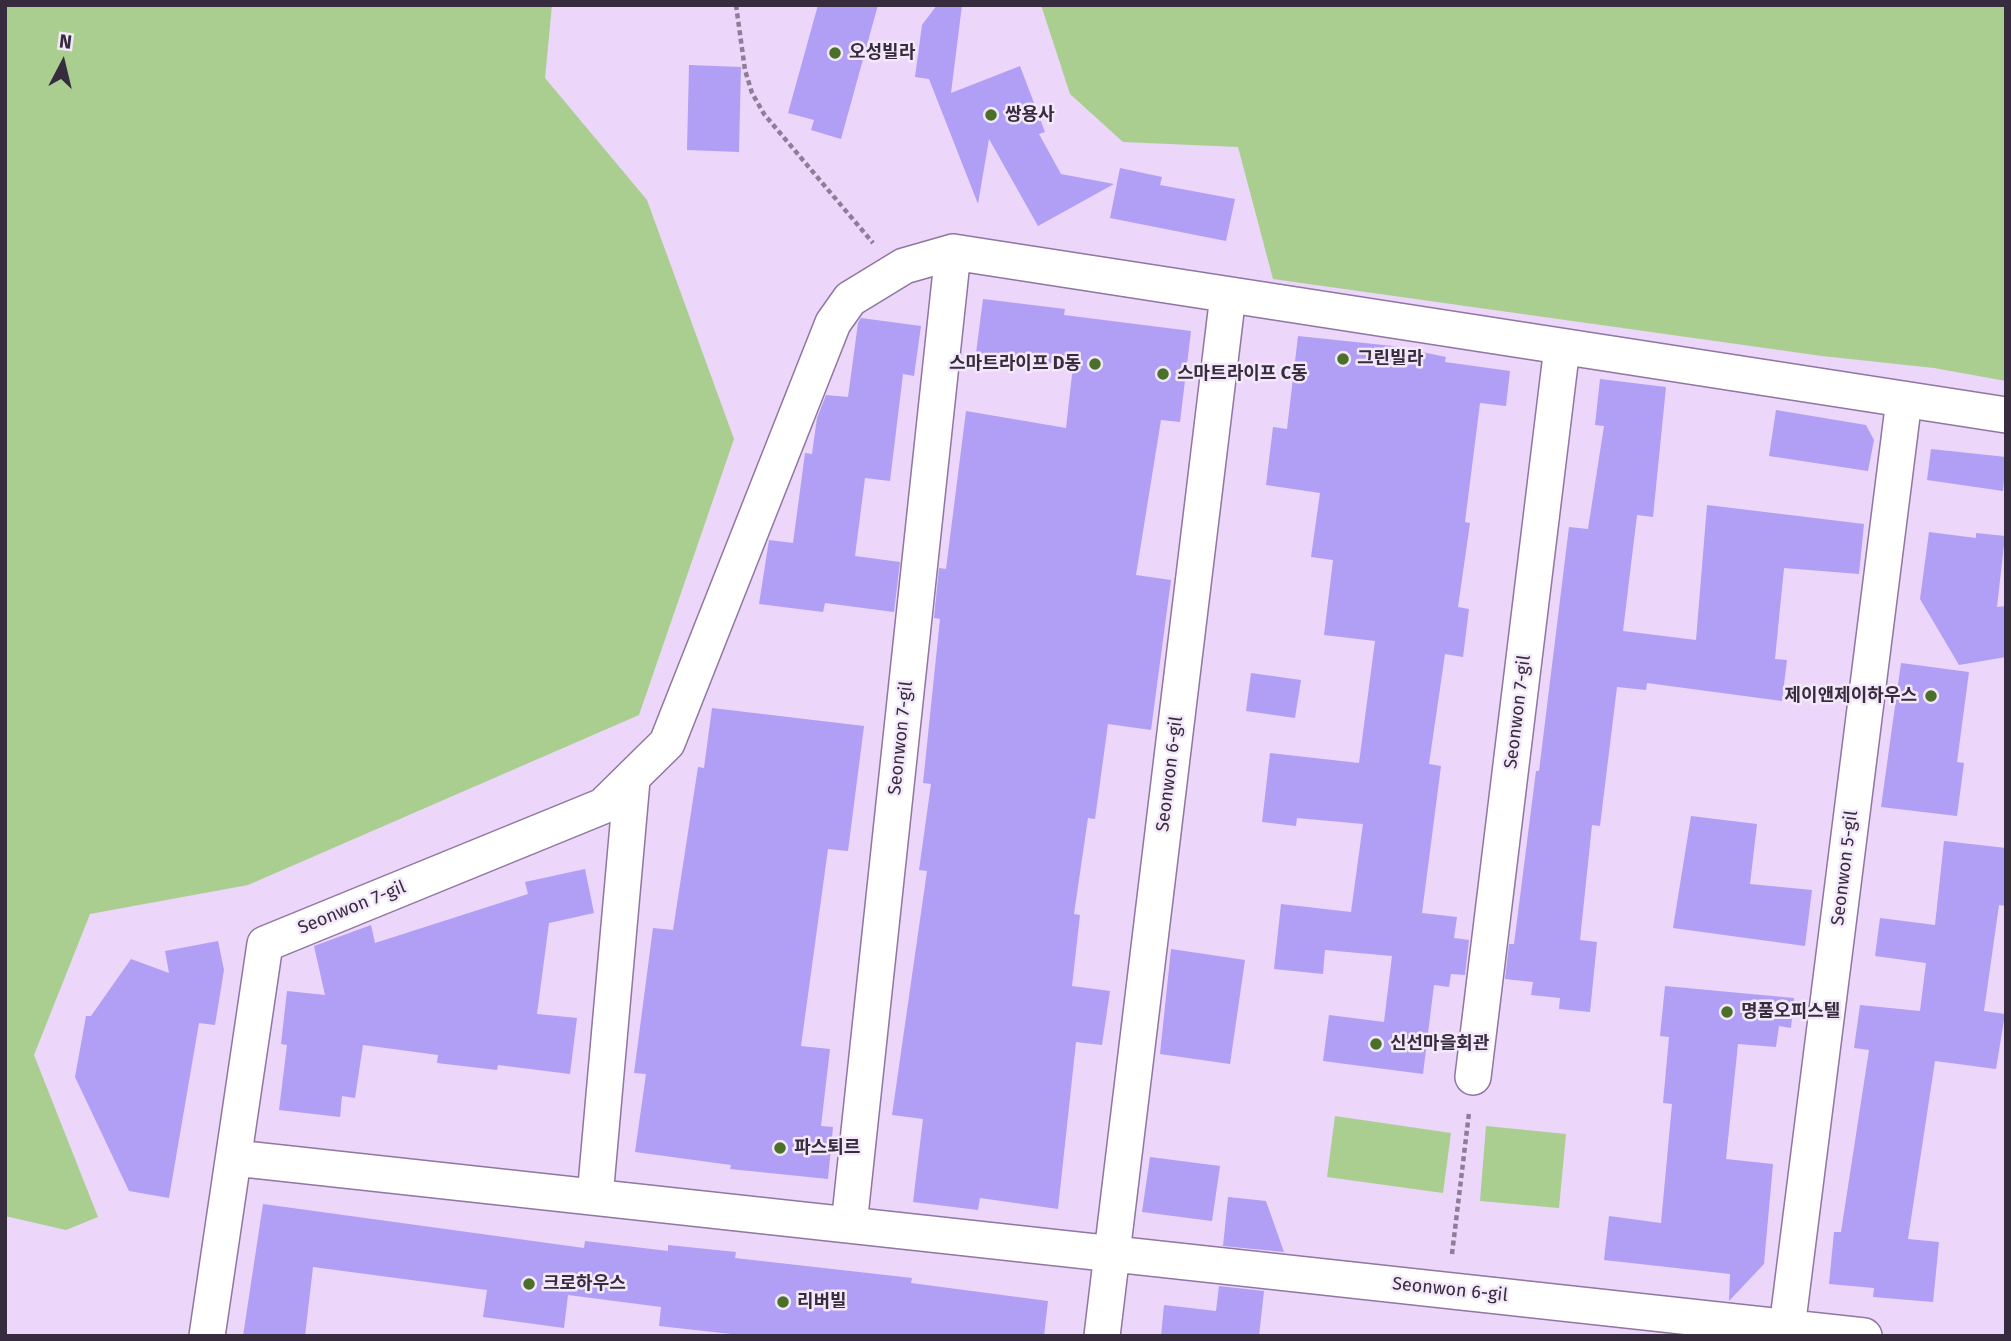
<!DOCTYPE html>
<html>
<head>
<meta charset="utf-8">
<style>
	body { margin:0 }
	#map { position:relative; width:2011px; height:1341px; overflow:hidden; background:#ecd6fa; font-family:"Fira Sans",sans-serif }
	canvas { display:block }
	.frame { position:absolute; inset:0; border:7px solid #372c3e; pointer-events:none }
	.north { position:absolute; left:28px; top:28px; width:70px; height:70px; -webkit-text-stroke:5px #f3e8fa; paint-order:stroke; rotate:7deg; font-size:19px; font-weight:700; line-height:28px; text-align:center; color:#372c3e }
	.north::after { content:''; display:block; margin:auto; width:24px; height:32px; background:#372c3e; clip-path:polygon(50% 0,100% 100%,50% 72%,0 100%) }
</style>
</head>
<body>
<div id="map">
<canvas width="2011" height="1341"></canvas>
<div class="frame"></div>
<div class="north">N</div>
</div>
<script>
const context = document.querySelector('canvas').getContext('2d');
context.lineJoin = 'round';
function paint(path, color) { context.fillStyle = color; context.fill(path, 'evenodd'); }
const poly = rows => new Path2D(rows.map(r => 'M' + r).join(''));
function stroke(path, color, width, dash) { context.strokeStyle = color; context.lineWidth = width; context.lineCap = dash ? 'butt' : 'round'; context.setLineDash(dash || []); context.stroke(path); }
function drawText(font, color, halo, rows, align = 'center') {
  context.font = font + ' "Fira Sans","Noto Sans KR",sans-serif'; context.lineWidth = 5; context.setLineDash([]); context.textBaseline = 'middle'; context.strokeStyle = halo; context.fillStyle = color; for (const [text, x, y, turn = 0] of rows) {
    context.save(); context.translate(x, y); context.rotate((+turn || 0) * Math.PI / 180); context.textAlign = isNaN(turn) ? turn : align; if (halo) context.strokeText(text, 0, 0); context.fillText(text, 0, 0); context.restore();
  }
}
const green = poly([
	[5,5,552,5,545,78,647,200,734,439,639,715,248,885,90,914,34,1055,98,1217,66,1230,5,1216],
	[1041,5,2006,5,2006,381,1934,368,1822,356,1273,279,1238,147,1123,142,1070,94],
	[1335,1116,1451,1133,1443,1193,1327,1177],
	[1486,1126,1566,1134,1559,1208,1480,1201]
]);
const building = poly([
	[818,5,878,5,841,139,811,130,814,120,788,113],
	[937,5,962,5,951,93,1020,66,1045,132,1039,134,1061,174,1114,184,1038,226,989,139,978,204,929,79,915,77,922,25],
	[689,65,741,67,739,152,687,150],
	[1120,168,1162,177,1160,185,1235,199,1226,241,1110,218],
	[983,299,1065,309,1064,315,1191,331,1180,422,1161,420,1136,575,1171,580,1151,730,1108,724,1095,819,1088,818,1074,914,1080,915,1072,986,1110,991,1102,1045,1076,1042,1058,1209,980,1198,978,1210,913,1202,923,1119,892,1115,927,871,919,870,931,784,923,783,940,619,934,618,939,568,946,569,966,411,1066,428,1073,366,976,353],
	[861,318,921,326,914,376,903,374,890,481,865,478,855,556,900,562,894,612,825,603,823,612,759,604,769,540,793,543,805,453,812,454,817,418,826,395,848,397,858,323],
	[1298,336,1393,346,1446,357,1445,362,1510,371,1506,406,1480,403,1465,522,1470,523,1458,607,1469,609,1463,657,1445,654,1429,764,1441,766,1422,913,1457,917,1454,938,1469,940,1465,975,1451,974,1449,987,1434,985,1423,1074,1323,1061,1329,1015,1384,1022,1392,956,1325,950,1323,974,1274,969,1281,904,1351,912,1363,824,1297,818,1296,826,1262,822,1270,753,1359,763,1375,641,1324,635,1333,560,1311,557,1320,493,1266,485,1273,427,1287,429],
	[1600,379,1666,387,1653,517,1637,515,1623,631,1696,640,1707,505,1864,524,1859,574,1784,568,1775,659,1787,660,1782,701,1647,683,1646,690,1617,687,1600,826,1592,825,1580,940,1597,942,1590,1012,1559,1009,1560,998,1531,995,1533,982,1505,979,1509,944,1514,944,1536,771,1539,771,1569,527,1588,529,1604,426,1595,425],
	[1776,410,1866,425,1874,440,1868,471,1769,456],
	[1931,449,2006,457,2003,491,1927,480],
	[1929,532,1976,538,1976,533,2005,536,1997,607,2006,606,2006,657,1959,665,1920,599],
	[1901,663,1969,672,1957,762,1964,763,1957,816,1881,807],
	[1251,673,1301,680,1295,718,1246,711],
	[712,708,864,726,848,851,828,849,801,1046,830,1049,821,1126,833,1127,828,1179,730,1169,731,1165,635,1152,646,1074,634,1073,653,928,673,930,698,767,704,768],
	[1691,816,1757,824,1750,884,1812,890,1805,946,1673,928],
	[1944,841,2006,848,2006,906,1999,905,1984,1011,2005,1014,1996,1069,1935,1061,1908,1239,1939,1242,1933,1302,1873,1297,1874,1288,1829,1284,1834,1232,1841,1232,1869,1050,1854,1048,1860,1005,1920,1011,1926,963,1875,956,1880,918,1935,925],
	[585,869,594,913,549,923,537,1014,577,1018,570,1074,498,1065,497,1070,437,1063,438,1055,363,1045,355,1098,342,1096,340,1117,279,1110,287,1045,281,1044,287,991,325,995,314,946,371,925,375,943,528,894,525,882],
	[218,941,224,970,215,1025,199,1023,169,1198,129,1191,75,1077,86,1016,91,1016,131,959,169,973,165,951],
	[1171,949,1245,960,1230,1064,1160,1054],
	[1665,986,1794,998,1791,1028,1779,1026,1776,1047,1738,1044,1726,1159,1773,1164,1764,1264,1729,1301,1730,1274,1604,1260,1609,1216,1661,1223,1672,1104,1663,1103,1669,1037,1660,1036],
	[1150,1157,1220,1166,1212,1221,1142,1212],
	[1228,1197,1266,1201,1284,1252,1223,1246],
	[263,1204,584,1248,585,1241,668,1251,668,1245,736,1252,735,1258,912,1278,911,1283,1048,1301,1044,1336,749,1336,659,1326,661,1307,568,1295,564,1328,483,1317,487,1290,313,1267,305,1336,243,1336],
	[1219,1286,1264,1291,1259,1336,1161,1336,1164,1305,1216,1311]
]);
const path = poly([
	[736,5,745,70,752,93,764,114,873,243],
	[1452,1254,1469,1113]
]);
const street = poly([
	[1473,1077,1562,347],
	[235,1158,1864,1336],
	[595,1197,632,780],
	[849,1225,953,252],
	[207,1336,265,944,603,806,667,743,833,323,850,299,904,266,953,252,2006,415],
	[1102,1336,1228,295],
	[1786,1336,1904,400]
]);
const markers = [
	[835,53,7,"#4b7029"],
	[991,115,7,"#4b7029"],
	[1343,359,7,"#4b7029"],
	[1095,364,7,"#4b7029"],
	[1163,374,7,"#4b7029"],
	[1931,696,7,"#4b7029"],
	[1727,1012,7,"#4b7029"],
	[1376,1044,7,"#4b7029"],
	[780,1148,7,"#4b7029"],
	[529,1284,7,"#4b7029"],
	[783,1302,7,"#4b7029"]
];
const poiNames = [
	["오성빌라",849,53],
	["쌍용사",1005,115],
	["그린빌라",1357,359],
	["스마트라이프 D동",1081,364,"right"],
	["스마트라이프 C동",1177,374],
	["제이앤제이하우스",1917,696,"right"],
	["명품오피스텔",1741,1012],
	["신선마을회관",1390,1044],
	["파스퇴르",794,1148],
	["크로하우스",543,1284],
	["리버빌",797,1302]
];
const streetNames = [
	["Seonwon 7-gil",1518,712,-83],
	["Seonwon 7-gil",901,738,-84],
	["Seonwon 6-gil",1170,774,-83],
	["Seonwon 5-gil",1845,868,-83],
	["Seonwon 7-gil",352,908,-22],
	["Seonwon 6-gil",1450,1290,6]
];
paint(green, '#aace8f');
paint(building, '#b09ff4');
stroke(street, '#9076a0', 38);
stroke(path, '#8e7d98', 4.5, [5, 3.5]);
stroke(street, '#fff', 35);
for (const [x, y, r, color] of markers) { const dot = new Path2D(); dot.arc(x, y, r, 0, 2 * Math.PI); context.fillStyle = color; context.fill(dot); stroke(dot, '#f3e8fa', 2.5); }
drawText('bold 18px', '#372c3e', '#f3e8fa', poiNames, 'left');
drawText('18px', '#372c3e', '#f3e8fa', streetNames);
</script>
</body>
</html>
